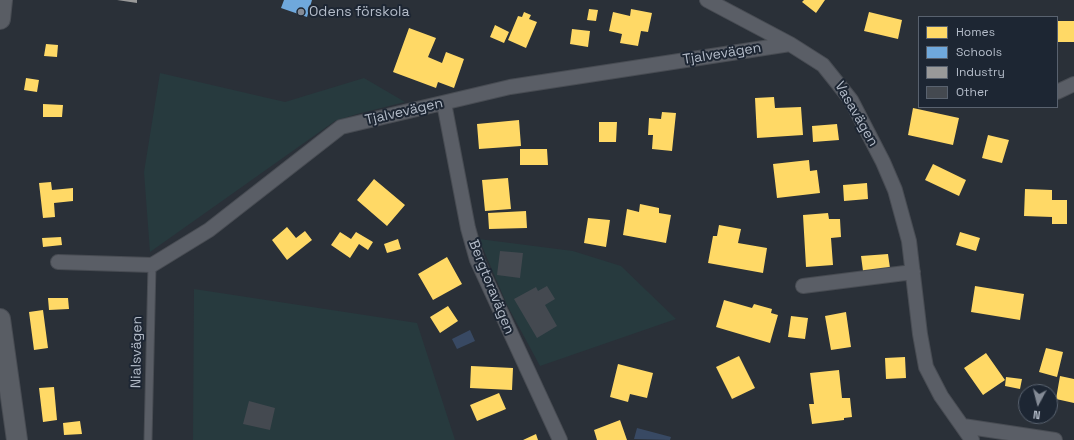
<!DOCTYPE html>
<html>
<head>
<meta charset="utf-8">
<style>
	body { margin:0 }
	#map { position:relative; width:1074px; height:440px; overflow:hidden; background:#2a3038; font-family:"Space Grotesk",sans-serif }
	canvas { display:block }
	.legend { position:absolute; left:918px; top:16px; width:140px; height:92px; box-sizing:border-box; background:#1d2633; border:1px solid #59626f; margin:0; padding:5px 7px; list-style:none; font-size:12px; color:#b4bcc9 }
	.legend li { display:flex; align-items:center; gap:8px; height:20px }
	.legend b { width:20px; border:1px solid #59626f }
	.north { position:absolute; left:1018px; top:384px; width:40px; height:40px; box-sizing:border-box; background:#1d2633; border:1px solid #59626f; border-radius:50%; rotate:187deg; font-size:11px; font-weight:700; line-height:16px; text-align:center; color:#b4bcc9 }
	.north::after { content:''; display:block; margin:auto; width:14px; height:18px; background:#848b96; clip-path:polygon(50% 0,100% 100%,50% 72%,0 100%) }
</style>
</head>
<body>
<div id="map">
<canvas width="1074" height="440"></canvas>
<ul class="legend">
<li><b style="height:11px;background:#ffd966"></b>Homes</li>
<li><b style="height:11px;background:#6fa8dc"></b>Schools</li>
<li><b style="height:11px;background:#999"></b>Industry</li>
<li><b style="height:11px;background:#444950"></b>Other</li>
</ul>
<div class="north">N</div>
</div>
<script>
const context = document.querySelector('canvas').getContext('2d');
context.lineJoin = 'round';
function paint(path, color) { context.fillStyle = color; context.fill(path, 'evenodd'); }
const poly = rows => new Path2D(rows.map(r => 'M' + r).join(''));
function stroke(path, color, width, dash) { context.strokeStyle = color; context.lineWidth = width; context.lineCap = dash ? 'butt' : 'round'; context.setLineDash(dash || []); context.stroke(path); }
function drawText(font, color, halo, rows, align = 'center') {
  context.font = font + ' "Space Grotesk",sans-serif'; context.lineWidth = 4; context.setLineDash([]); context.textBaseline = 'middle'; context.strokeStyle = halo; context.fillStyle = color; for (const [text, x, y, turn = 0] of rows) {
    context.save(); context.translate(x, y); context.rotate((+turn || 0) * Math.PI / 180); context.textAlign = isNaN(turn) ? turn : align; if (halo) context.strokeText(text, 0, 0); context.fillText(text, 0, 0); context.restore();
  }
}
const green = poly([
	[160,73,285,102,364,78,405,102,357,114,335,121,150,252,144,172],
	[479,239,573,251,621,266,676,319,540,366,507,305],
	[194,289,417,323,455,440,193,440]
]);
const water = poly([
	[470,330,475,341,457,349,452,339],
	[637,428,671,437,670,440,634,439]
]);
const homes = poly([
	[804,0,825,0,816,13,802,2],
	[589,9,598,10,596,21,587,20],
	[631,9,652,13,648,32,641,31,638,46,620,43,622,34,609,31,613,12,630,16],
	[524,12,531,15,529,19,537,22,526,48,508,40,518,16,522,17],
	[869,12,902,20,898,39,864,31],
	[1057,21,1074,21,1074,42,1057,42],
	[495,25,509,32,504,43,490,37],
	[409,28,436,38,428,57,442,63,446,52,464,59,454,88,438,82,436,88,393,72],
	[572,29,590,31,588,47,570,44],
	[46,44,58,45,57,57,44,56],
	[26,78,39,80,37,92,24,90],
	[774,97,775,108,801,107,803,135,757,138,755,98],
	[43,104,63,105,62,117,43,117],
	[913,108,959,118,953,145,908,135],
	[662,112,676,113,672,151,652,149,653,135,648,135,649,118,661,119],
	[519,120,521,146,479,149,477,124],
	[599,122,617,122,616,142,599,142],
	[837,124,839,140,813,142,812,126],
	[988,135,1009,140,1002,163,982,158],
	[520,149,547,149,548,165,520,165],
	[809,160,810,171,817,170,820,193,777,198,773,164],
	[933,164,966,180,959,196,925,180],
	[508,178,511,209,485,211,482,180],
	[374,179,405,205,387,226,357,200],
	[51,182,52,190,73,188,73,201,54,203,55,217,43,218,39,183],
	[867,183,868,199,844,201,843,185],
	[1025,189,1052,190,1052,200,1067,200,1067,224,1052,224,1052,217,1024,216],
	[640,204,659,208,659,213,671,215,666,243,623,235,627,209,639,212],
	[526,211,527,228,489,229,488,213],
	[828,213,829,219,840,219,841,237,831,238,833,265,806,267,803,215],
	[588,218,610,220,606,247,584,243],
	[719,225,741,229,738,243,767,248,763,273,708,263,713,236,717,236],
	[287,227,296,238,305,231,312,240,287,260,272,240],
	[340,232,351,239,356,232,373,242,368,250,359,244,350,258,331,245],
	[960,232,980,238,976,251,956,245],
	[61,237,62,245,43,247,42,238],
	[398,239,401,249,387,253,384,244],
	[888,254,890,268,863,271,861,256],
	[447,257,462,284,433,300,418,274],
	[975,286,1024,294,1020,320,971,312],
	[48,298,68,298,69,309,49,310],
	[724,300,752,308,754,304,772,309,771,313,778,315,770,343,716,327],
	[448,306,458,321,440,333,430,317],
	[43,310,48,348,34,350,29,312],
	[846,312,851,347,831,350,825,316],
	[791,316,808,318,805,339,788,337],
	[1046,348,1063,352,1057,377,1039,372],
	[986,353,1005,380,983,395,964,368],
	[739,356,755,388,732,399,716,367],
	[905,357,906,378,886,379,885,358],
	[618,364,653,373,647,398,630,394,628,402,610,397],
	[471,366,513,368,512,390,470,388],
	[839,370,842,398,850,398,852,417,844,418,844,420,812,424,809,404,814,404,810,373],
	[1060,376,1074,379,1074,403,1056,399],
	[1006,377,1022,379,1020,389,1005,386],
	[54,387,57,420,43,422,39,388],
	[499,393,506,409,477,421,470,405],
	[620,420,627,440,597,440,594,430],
	[80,421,82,434,64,435,63,423],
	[536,434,538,440,523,440]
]);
const schools = poly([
	[284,0,312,0,307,17,281,8]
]);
const industry = poly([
	[117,0,137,0,137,3]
]);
const building = poly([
	[500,251,523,253,520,278,497,275],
	[547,286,555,299,545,305,557,326,537,338,514,299,536,287,538,291],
	[249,401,275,408,270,430,243,424]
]);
const lane = poly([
	[148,440,152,265]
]);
const street = poly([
	[707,0,790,44,823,65,851,100,883,162,895,190,909,241,920,334,926,367,941,396,972,440],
	[1057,92,1074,84],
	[444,103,468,228,477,260,560,440],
	[58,262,152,265,209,230,341,127,510,87,790,44],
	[803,286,913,272],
	[963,426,1055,440]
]);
const secondary = poly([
	[0,19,2,0],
	[0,319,17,440]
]);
const markers = [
	[301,12,4,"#848b96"]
];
const poiNames = [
	["Odens förskola",309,12]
];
const streetNames = [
	["Tjalvevägen",722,54,-9],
	["Tjalvevägen",404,112,-13],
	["Vasavägen",856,114,60],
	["Bergtoravägen",491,287,68],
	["Nialsvägen",137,352,-89]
];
paint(green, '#273a3e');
paint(water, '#384963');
paint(homes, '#ffd966');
paint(schools, '#6fa8dc');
paint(industry, '#999');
paint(building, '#444950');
stroke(lane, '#484c53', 9);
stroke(street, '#484c53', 16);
stroke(secondary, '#484c53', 22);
stroke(lane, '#5a5e66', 7);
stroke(street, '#5a5e66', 14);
stroke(secondary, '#595d64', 20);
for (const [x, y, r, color] of markers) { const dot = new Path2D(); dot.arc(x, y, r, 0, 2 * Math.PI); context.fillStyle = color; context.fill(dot); stroke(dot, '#1d2633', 1.5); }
drawText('14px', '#b4bcc9', '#1d2633', poiNames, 'left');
drawText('14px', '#b4bcc9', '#1d2633', streetNames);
</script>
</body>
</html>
